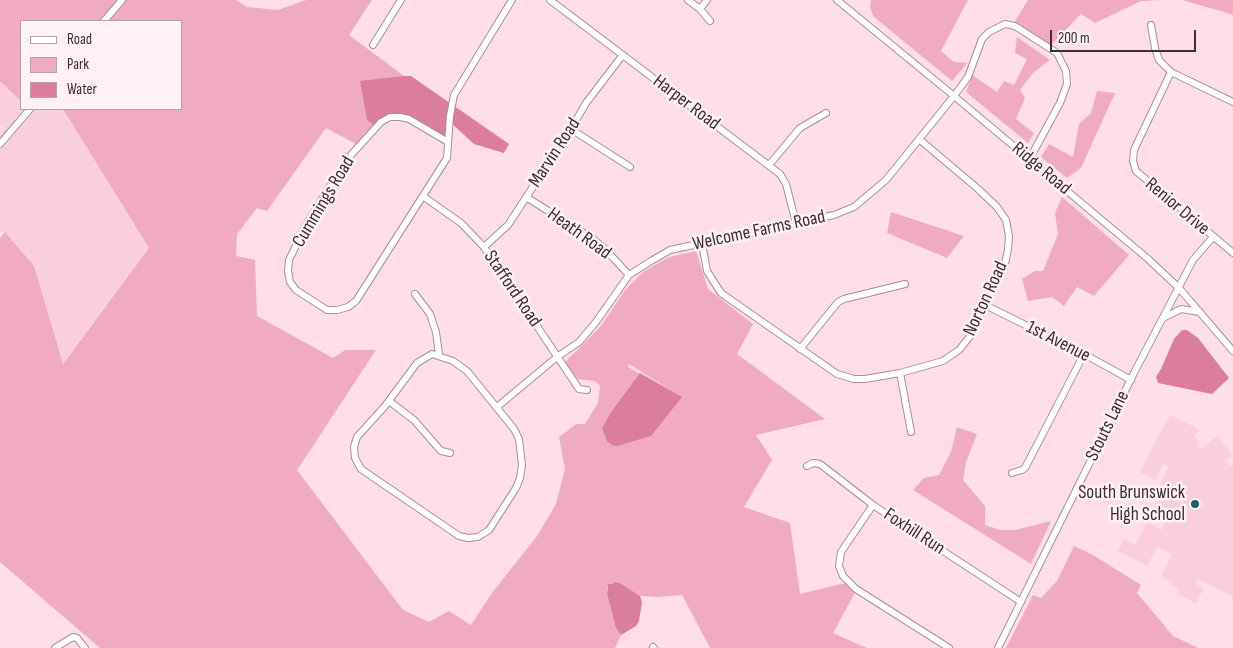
<!DOCTYPE html>
<html>
<head>
<meta charset="utf-8">
<style>
	body { margin:0 }
	#map { position:relative; width:1233px; height:648px; overflow:hidden; background:#ffdee7; font-family:"Sofia Sans Condensed",sans-serif }
	canvas { display:block }
	.legend { position:absolute; left:20px; top:20px; width:162px; height:90px; box-sizing:border-box; background:#fff1f5; border:1px solid #b1a3a7; margin:0; padding:6px 9px; list-style:none; font-size:15px; color:#3b2f33 }
	.legend li { display:flex; align-items:center; gap:10px; height:25px }
	.legend b { width:25px; border:1px solid #b1a3a7 }
	.scale { position:absolute; left:1050px; top:30px; width:146px; height:22px; box-sizing:border-box; border:2px solid #3b2f33; border-top:0; padding-left:6px; font-size:15px; line-height:18px; white-space:nowrap; color:#3b2f33; -webkit-text-stroke:4px #fff1f5; paint-order:stroke }
</style>
</head>
<body>
<div id="map">
<canvas width="1233" height="648"></canvas>
<ul class="legend">
<li><b style="height:6px;background:#fff"></b>Road</li>
<li><b style="height:14px;background:#f1abc1"></b>Park</li>
<li><b style="height:14px;background:#db7d9d"></b>Water</li>
</ul>
<div class="scale">200 m</div>
</div>
<script>
const context = document.querySelector('canvas').getContext('2d');
context.lineJoin = 'round';
function paint(path, color) { context.fillStyle = color; context.fill(path, 'evenodd'); }
const poly = rows => new Path2D(rows.map(r => 'M' + r).join(''));
function stroke(path, color, width, dash) { context.strokeStyle = color; context.lineWidth = width; context.lineCap = dash ? 'butt' : 'round'; context.setLineDash(dash || []); context.stroke(path); }
function drawText(font, color, halo, rows, align = 'center') {
  context.font = font + ' "Sofia Sans Condensed",sans-serif'; context.lineWidth = 5; context.setLineDash([]); context.textBaseline = 'middle'; context.strokeStyle = halo; context.fillStyle = color; for (const [text, x, y, turn = 0] of rows) {
    context.save(); context.translate(x, y); context.rotate((+turn || 0) * Math.PI / 180); context.textAlign = isNaN(turn) ? turn : align; if (halo) context.strokeText(text, 0, 0); context.fillText(text, 0, 0); context.restore();
  }
}
const built = poly([
	[0,81,21,101,21,109,63,109,149,248,62,364,34,266,5,232,0,231,0,135,5,128,0,125],
	[1170,415,1199,429,1195,437,1199,443,1198,447,1202,449,1217,436,1232,454,1226,461,1231,466,1233,465,1233,597,1198,579,1196,584,1203,589,1196,603,1177,594,1179,589,1170,584,1170,582,1161,577,1172,554,1157,547,1147,566,1118,551,1124,539,1135,545,1147,522,1161,530,1167,519,1153,512,1160,497,1156,493,1169,466,1163,464,1155,480,1140,472]
]);
const green = poly([
	[0,0,236,0,247,7,278,10,306,0,372,0,349,35,404,76,360,82,375,126,358,145,326,128,267,211,257,208,237,234,236,256,255,260,257,316,333,358,345,350,376,350,297,470,403,610,429,622,449,611,471,625,492,593,537,536,556,504,565,469,559,437,576,424,585,424,598,403,600,386,595,381,577,379,565,362,601,326,625,290,643,272,669,257,696,251,708,289,753,324,737,354,825,419,756,435,772,460,744,507,790,523,800,594,850,582,858,587,833,633,867,648,710,648,682,595,658,597,640,596,620,583,615,582,608,585,607,594,616,628,621,635,615,648,100,648,0,562,0,238,5,232,34,266,63,364,149,248,63,109,181,109,181,21,21,21,21,101,0,81],
	[629,364,681,397,602,428,611,412,640,374,628,367],
	[871,0,968,0,941,51,954,62,967,63,952,81,873,16,870,6],
	[1028,0,1162,0,1141,1,1095,23,1081,14,1048,48,1014,23],
	[1182,0,1233,0,1233,15,1224,12],
	[1017,37,1050,60,1034,72,1020,90,1025,98,1016,119,1034,133,1028,143,966,92,972,75,997,92,1004,81,1014,85,1027,59,1015,53],
	[1097,91,1115,93,1081,168,1067,178,1041,157,1049,144,1073,157,1079,124,1091,113],
	[1062,197,1129,255,1094,296,1077,287,1064,306,1052,297,1028,301,1022,279,1035,271,1043,271,1058,234,1055,213],
	[891,212,964,236,947,258,887,233],
	[957,427,977,434,966,462,963,480,985,506,985,525,1000,530,1015,530,1051,521,1031,564,913,490,924,478,939,475,951,452],
	[1074,546,1093,555,1141,585,1137,593,1173,636,1198,648,1006,648,1033,595,1041,598,1057,581]
]);
const water = poly([
	[404,76,411,76,509,144,504,153,474,144,451,123,449,143,399,115,375,126,367,120,360,81],
	[1182,330,1187,330,1198,338,1229,378,1212,394,1158,383,1156,377,1161,369,1174,339],
	[640,373,682,397,651,436,617,446,612,445,607,441,602,428,611,412],
	[615,582,620,583,640,596,642,602,639,621,636,626,621,635,616,628,607,594,608,588,608,584,611,584]
]);
const minor = poly([
	[550,0,780,174,786,184,796,223],
	[688,0,700,9,710,21],
	[837,0,954,96,1147,258,1179,288,1233,351],
	[700,9,707,0],
	[104,21,122,0],
	[1151,25,1155,48,1159,60,1171,72,1233,102],
	[373,45,401,0],
	[1171,72,1134,150,1133,161,1136,171,1233,253],
	[571,129,630,167],
	[448,142,409,119,400,117,390,117,381,122,351,155,328,189,305,227,289,260,288,271,290,282,296,290,327,310,337,310,348,307,356,301,447,158,450,116,454,95,512,0],
	[0,144,30,109],
	[769,165,800,128,826,113],
	[424,197,461,223,484,247,579,389,587,390],
	[526,197,593,239,604,248,629,275],
	[702,243,707,271,721,293,837,374,854,379,865,379,900,373,943,361,959,350,971,335,1005,264,1008,249,1009,236,1006,220,997,207,977,188,919,139],
	[484,247,508,225,571,129,586,103,622,56],
	[415,294,430,314,436,332,439,355],
	[985,305,1084,354,1131,380],
	[1165,317,1181,309,1200,312],
	[800,349,838,302,844,299,905,284],
	[432,354,453,361,467,371,514,429,519,439,522,465,520,478,516,488,489,530,478,537,468,538,459,536,361,469,355,458,354,447,357,437,385,406,417,363,432,354],
	[900,373,911,432],
	[389,401,414,420,441,451,450,453],
	[497,407,557,357,579,342,596,322,629,275,651,261,670,250,834,215,854,207,886,180,954,96,968,77,982,39,989,32,1005,24,1015,26,1057,53,1066,71,1067,84,1060,103,1029,160],
	[807,466,813,463,820,464,873,505,1021,602],
	[1012,473,1022,470,1025,468,1084,354],
	[873,505,841,552,839,566,843,576,856,589,949,648],
	[653,647,654,648],
	[55,648,73,637,77,638,85,648],
	[998,648,1135,371,1193,260,1213,237]
]);
const markers = [
	[1195,504,5,"#17636e"]
];
const streetNames = [
	["Harper Road",686,103,37],
	["Marvin Road",555,153,-57],
	["Ridge Road",1041,169,40],
	["Cummings Road",324,202,-59],
	["Renior Drive",1177,207,40],
	["Welcome Farms Road",759,231,-12],
	["Heath Road",579,234,36],
	["Stafford Road",512,289,56],
	["Norton Road",986,299,-65],
	["1st Avenue",1058,342,27],
	["Stouts Lane",1108,426,-64],
	["Foxhill Run",914,532,33]
];
const poiNames = [
	["South Brunswick",1185,493],
	["High School",1185,515]
];
paint(built, '#f8cfdb');
paint(green, '#f1abc1');
paint(water, '#db7d9d');
stroke(minor, '#ab8d95', 8);
stroke(minor, '#fff', 6);
for (const [x, y, r, color] of markers) { const dot = new Path2D(); dot.arc(x, y, r, 0, 2 * Math.PI); context.fillStyle = color; context.fill(dot); stroke(dot, '#fff1f5', 2); }
drawText('19px', '#3b2f33', '#fff1f5', streetNames);
drawText('19px', '#3b2f33', '#fff1f5', poiNames, 'right');
</script>
</body>
</html>
